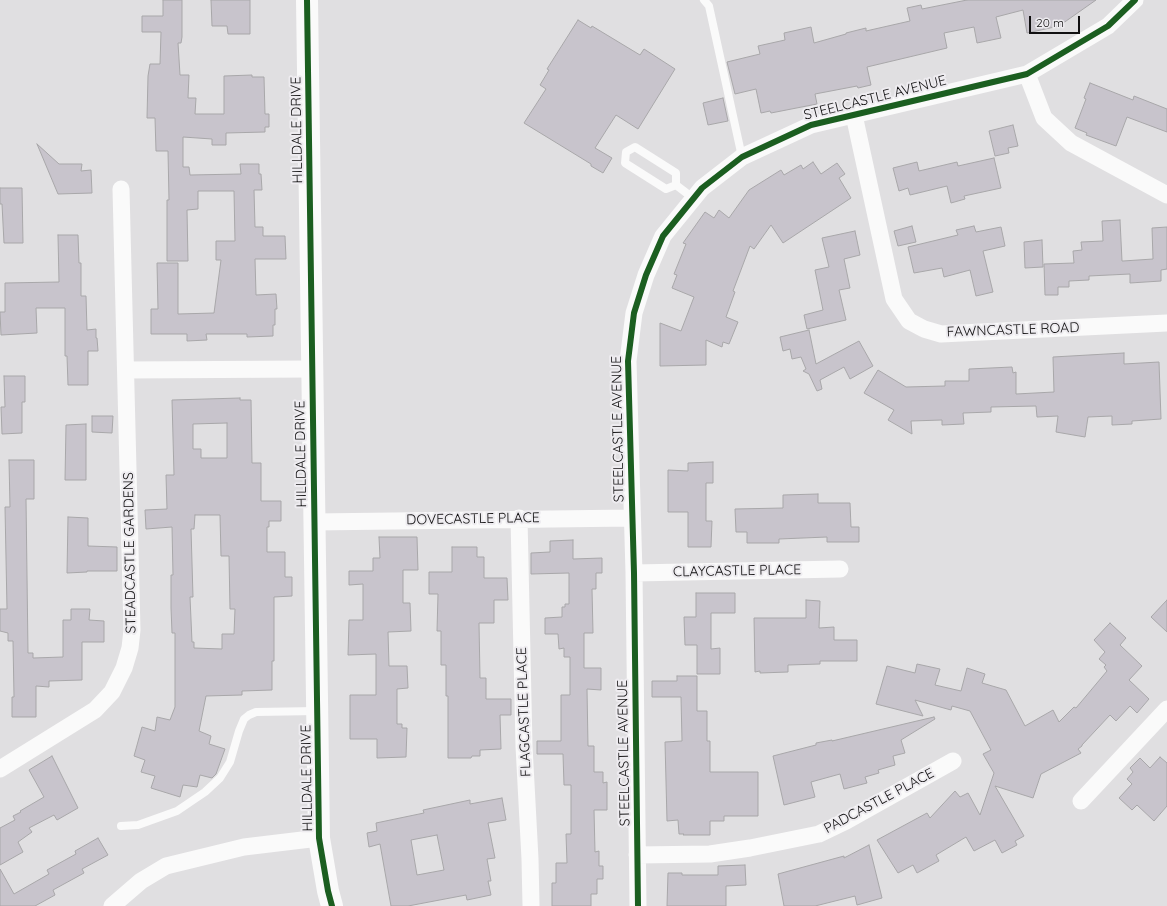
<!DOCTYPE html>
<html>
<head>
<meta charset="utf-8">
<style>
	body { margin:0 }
	#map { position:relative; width:1167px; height:906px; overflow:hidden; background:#e0dfe1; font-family:Quicksand,sans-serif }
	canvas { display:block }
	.scale { position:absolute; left:1029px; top:16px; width:51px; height:18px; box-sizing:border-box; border:2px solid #111011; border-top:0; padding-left:5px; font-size:12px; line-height:14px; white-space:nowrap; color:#111011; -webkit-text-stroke:3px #eeecf0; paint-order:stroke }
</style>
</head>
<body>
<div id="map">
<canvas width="1167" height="906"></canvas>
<div class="scale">20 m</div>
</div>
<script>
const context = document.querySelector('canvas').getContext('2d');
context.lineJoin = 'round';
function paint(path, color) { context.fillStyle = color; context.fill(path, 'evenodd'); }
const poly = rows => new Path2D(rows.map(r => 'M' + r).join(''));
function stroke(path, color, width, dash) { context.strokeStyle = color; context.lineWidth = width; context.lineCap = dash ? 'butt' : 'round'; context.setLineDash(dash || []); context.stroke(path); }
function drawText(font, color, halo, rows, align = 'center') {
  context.font = font + ' Quicksand,sans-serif'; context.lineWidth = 4; context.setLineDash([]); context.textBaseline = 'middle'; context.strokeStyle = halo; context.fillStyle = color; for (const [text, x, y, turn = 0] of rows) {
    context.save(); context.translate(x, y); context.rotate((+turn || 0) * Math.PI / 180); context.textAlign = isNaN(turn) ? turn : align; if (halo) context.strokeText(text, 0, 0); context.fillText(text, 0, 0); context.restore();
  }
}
const building = poly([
	[163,0,182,0,182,37,181,43,178,43,180,75,189,75,188,98,196,98,195,114,224,114,224,76,252,75,252,77,264,77,265,114,269,114,269,127,265,127,265,132,226,133,226,145,212,145,212,139,183,137,183,167,189,167,190,175,241,174,240,164,259,164,259,174,261,174,262,190,254,190,255,227,263,227,263,236,285,236,286,259,255,259,256,295,276,294,277,309,275,309,275,325,273,325,273,336,247,337,247,334,206,334,207,340,187,341,187,334,151,334,151,309,158,309,157,263,178,263,178,314,214,313,221,260,216,260,216,241,235,241,234,191,198,191,198,209,187,210,188,261,167,261,167,200,169,200,168,151,156,151,155,118,147,118,148,76,150,64,160,64,161,32,142,32,142,16,163,16,163,0],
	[211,0,250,0,250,34,228,34,227,26,212,26,211,0],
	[967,0,1096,0,1059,26,1027,33,1023,10,996,17,1001,38,977,43,974,27,944,33,947,48,867,67,871,85,858,88,857,86,815,94,817,104,771,113,770,111,761,113,756,89,735,94,727,62,760,54,758,46,785,40,784,33,811,27,814,43,846,34,846,33,866,28,866,31,910,21,907,8,921,5,922,9,967,0],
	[578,20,591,28,592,26,640,55,644,49,675,69,638,129,616,115,595,148,612,158,603,173,591,166,591,164,524,123,546,89,540,85,549,70,547,69,578,20],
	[1090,83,1133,100,1134,96,1167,109,1167,132,1127,117,1116,146,1086,135,1087,133,1075,128,1086,99,1084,98,1090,83],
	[723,98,728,121,708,125,703,103,723,98],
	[1013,125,1018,146,1008,148,1009,153,995,156,989,131,1013,125],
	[37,144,59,164,82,164,81,171,91,170,92,193,58,194,37,144],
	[994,158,1001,188,964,196,965,199,951,203,947,186,910,195,908,188,899,191,893,168,917,162,919,171,957,162,958,166,994,158],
	[813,162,821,174,837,163,845,174,839,178,851,198,783,243,771,225,754,249,750,246,733,291,735,292,726,317,738,322,729,344,723,342,722,347,706,340,706,365,660,366,660,323,681,331,694,297,672,288,677,275,674,274,686,244,683,243,705,212,714,218,719,210,729,218,749,190,781,170,784,175,801,165,803,169,813,162],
	[0,188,22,188,23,243,4,243,2,204,0,204,0,188],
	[1120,220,1122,261,1123,261,1153,259,1152,228,1167,227,1167,269,1161,270,1161,281,1130,283,1130,274,1089,276,1089,280,1069,281,1069,287,1058,287,1058,295,1045,295,1044,264,1074,263,1073,251,1082,250,1081,242,1103,241,1102,221,1120,220],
	[912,226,916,242,898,246,894,231,912,226],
	[974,226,976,232,1001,227,1005,246,983,251,993,292,976,296,970,270,944,277,942,268,914,273,908,247,958,235,956,230,974,226],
	[855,231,860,255,844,259,850,288,839,290,846,320,807,329,804,315,823,310,815,270,829,267,822,238,855,231],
	[58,235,78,235,79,263,81,263,81,296,86,296,87,330,96,329,96,338,97,338,98,351,88,351,88,385,68,385,67,356,65,356,65,308,36,308,37,333,1,335,0,312,5,312,5,283,59,282,58,235],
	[1042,240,1043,267,1025,268,1024,242,1042,240],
	[809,330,816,364,859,341,873,366,850,379,844,367,820,380,822,389,817,391,809,374,803,371,806,369,801,357,792,359,790,349,783,351,780,337,809,330],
	[1124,353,1124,364,1159,362,1161,419,1132,421,1132,424,1112,425,1112,416,1088,417,1085,437,1056,432,1058,416,1037,417,1036,406,991,407,991,412,963,413,964,424,942,425,942,420,911,421,912,434,888,420,894,410,864,393,878,370,906,387,945,386,945,381,969,381,969,369,1012,367,1013,373,1016,372,1016,394,1054,392,1053,357,1124,353],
	[4,376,25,376,25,402,22,402,22,433,2,434,1,407,5,407,4,376],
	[240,398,240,400,251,400,252,463,261,463,261,501,281,501,281,521,269,521,269,527,267,527,267,552,285,552,285,577,292,577,292,596,274,597,274,661,272,661,272,690,242,691,242,695,206,696,199,731,211,736,209,744,225,749,216,774,212,778,200,775,197,787,183,785,180,797,151,788,155,776,141,772,145,760,134,756,142,727,155,731,157,717,170,720,175,707,175,633,172,633,171,608,171,575,173,575,172,527,146,529,145,510,167,509,166,475,174,475,172,400,240,398],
	[227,423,227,458,201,458,201,449,193,449,193,424,227,423],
	[195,515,220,515,221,556,229,556,230,609,235,609,234,634,222,634,222,649,194,648,194,642,192,642,190,597,193,597,191,529,194,529,195,515],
	[92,416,113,416,112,433,92,432,92,416],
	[86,424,86,480,65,480,66,425,86,424],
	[9,460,34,460,34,499,26,499,28,653,33,653,33,658,63,657,63,620,71,620,71,609,90,609,89,620,104,621,104,642,82,642,82,680,49,681,49,687,36,686,36,717,12,717,12,697,14,697,13,641,8,641,8,633,0,631,0,609,7,609,5,507,10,507,9,460],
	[713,462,713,483,706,483,706,521,712,521,711,547,688,547,688,512,668,512,668,470,688,471,688,463,713,462],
	[818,494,818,503,850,503,851,527,859,527,859,542,827,542,827,537,779,539,779,543,747,543,747,532,736,532,735,509,783,508,783,495,818,494],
	[68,517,88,518,88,546,117,547,117,571,87,571,87,572,67,573,68,517],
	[379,537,417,537,418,570,403,570,403,603,410,603,411,631,388,632,389,666,407,666,408,688,397,689,397,724,402,724,402,728,407,728,406,757,377,758,377,739,350,739,350,695,376,695,376,654,348,655,349,620,363,620,363,584,349,585,349,571,373,571,373,558,380,558,379,537],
	[573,540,573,559,602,558,602,573,596,573,596,589,592,589,593,633,584,633,584,668,601,668,601,690,587,689,588,746,594,746,594,772,603,772,603,783,607,782,607,810,594,810,595,852,599,851,599,866,603,866,603,879,597,879,597,894,591,894,591,906,552,906,552,883,556,883,556,863,567,863,566,834,571,834,571,785,564,785,563,754,537,754,537,741,561,741,561,695,570,695,570,657,564,657,564,648,559,649,558,634,545,634,545,618,562,617,562,607,565,607,565,604,569,604,569,573,531,574,531,553,550,552,550,541,573,540],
	[452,547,477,547,477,557,484,557,484,578,507,578,508,600,494,600,494,623,479,623,480,678,486,678,486,699,511,699,511,715,500,715,501,749,480,750,480,756,472,756,471,758,448,758,448,696,446,696,446,665,441,665,441,631,437,631,438,594,429,594,429,572,452,572,452,547],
	[696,593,735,593,735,613,711,613,711,649,720,648,720,674,697,674,697,645,685,645,684,617,696,617,696,593],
	[806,600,820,601,819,628,834,627,834,640,857,640,857,661,820,661,820,664,788,665,788,672,760,673,760,671,755,672,754,618,806,618,806,600],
	[1167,600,1167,632,1151,617,1167,600],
	[1110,623,1126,638,1120,645,1142,666,1129,680,1149,699,1137,713,1130,706,1116,721,1110,715,1082,745,1082,746,1078,749,1081,753,1041,774,1033,798,995,786,1024,836,1015,841,1017,845,1002,853,995,840,974,851,966,837,936,855,939,861,917,873,913,865,898,873,877,840,927,813,930,818,955,791,960,797,968,793,980,815,994,773,983,754,991,750,970,711,952,706,951,710,915,700,923,716,876,704,887,666,915,673,917,664,940,669,935,685,961,691,967,668,985,674,982,683,1006,690,1025,726,1053,710,1059,722,1074,707,1076,708,1107,671,1104,667,1106,665,1099,659,1105,652,1094,640,1110,623],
	[677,676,697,676,697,711,707,711,707,741,710,741,710,772,758,772,758,816,724,816,724,821,710,821,710,835,683,835,684,834,679,834,678,820,667,821,665,742,682,741,681,697,652,697,652,681,677,681,677,676],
	[934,717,935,719,901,740,905,753,893,756,895,765,878,770,879,773,865,777,867,783,844,789,840,774,811,782,815,797,784,805,773,756,816,745,816,743,832,740,832,741,934,717],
	[52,756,78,808,57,820,54,815,29,828,32,832,18,842,23,852,0,865,0,828,15,820,13,816,21,812,20,811,44,797,29,770,52,756],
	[1160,757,1167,763,1167,806,1154,821,1137,805,1132,810,1119,798,1132,784,1127,779,1133,772,1130,768,1140,758,1150,768,1160,757],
	[502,798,506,820,488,823,495,858,487,859,491,881,488,881,491,895,467,900,466,895,408,906,391,906,380,844,369,847,367,833,377,831,376,823,424,813,423,810,470,800,470,804,502,798],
	[437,835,444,870,417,875,411,840,437,835],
	[98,838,108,855,82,869,84,873,53,890,55,895,35,906,0,906,0,869,14,894,49,874,47,870,76,854,75,851,98,838],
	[869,845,882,898,857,905,855,896,815,906,784,906,778,874,844,856,844,858,869,845],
	[745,865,746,885,726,886,726,906,667,906,668,873,682,873,682,875,718,875,718,866,745,865]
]);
const lane = poly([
	[704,0,709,6,742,157],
	[676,185,676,173,635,147,626,152,625,163,666,189,676,185,693,198],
	[121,826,138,825,177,811,205,792,220,778,230,762,239,731,244,719,249,715,256,712,317,711]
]);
const street = poly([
	[1027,74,1044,118,1071,143,1167,195],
	[854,115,894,299,909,321,924,329,941,334,1167,323],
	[126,370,312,369],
	[519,518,524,746,530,859,531,905],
	[314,522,631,518],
	[634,573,840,569],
	[0,769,95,710,112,692,124,668,130,648,132,630,121,189],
	[1081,801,1167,709],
	[637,855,710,854,750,848,819,834,846,821,953,761],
	[112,906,141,881,166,866,244,847,319,838],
	[638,906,634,573,628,361,634,313,646,275,663,236,702,188,742,157,811,125,1027,74,1108,26,1135,0]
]);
const secondary = poly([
	[307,0,319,838,328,891,332,906]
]);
const cycleway = poly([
	[307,0,319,838,328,891,332,906],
	[638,906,634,573,628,361,634,313,646,275,663,236,702,188,742,157,811,125,1027,74,1108,26,1135,0]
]);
const streetNames = [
	["STEELCASTLE AVENUE",875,98,-14],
	["HILLDALE DRIVE",297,130,-91],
	["FAWNCASTLE ROAD",1013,330,-2],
	["STEELCASTLE AVENUE",618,429,-91],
	["HILLDALE DRIVE",301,454,-91],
	["DOVECASTLE PLACE",473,519,-1],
	["STEADCASTLE GARDENS",130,553,-91],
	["CLAYCASTLE PLACE",737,571,-1],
	["FLAGCASTLE PLACE",524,712,-92],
	["STEELCASTLE AVENUE",624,753,-91],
	["HILLDALE DRIVE",307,778,-91],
	["PADCASTLE PLACE",879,801,-28]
];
paint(building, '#c8c4cc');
stroke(building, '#a8a7a9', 1);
stroke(lane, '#fafafa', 8);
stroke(street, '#fafafa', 17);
stroke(secondary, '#fafafa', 22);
stroke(cycleway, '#1b5e20', 6);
drawText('14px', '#111011', '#eeecf0', streetNames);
</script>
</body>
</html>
